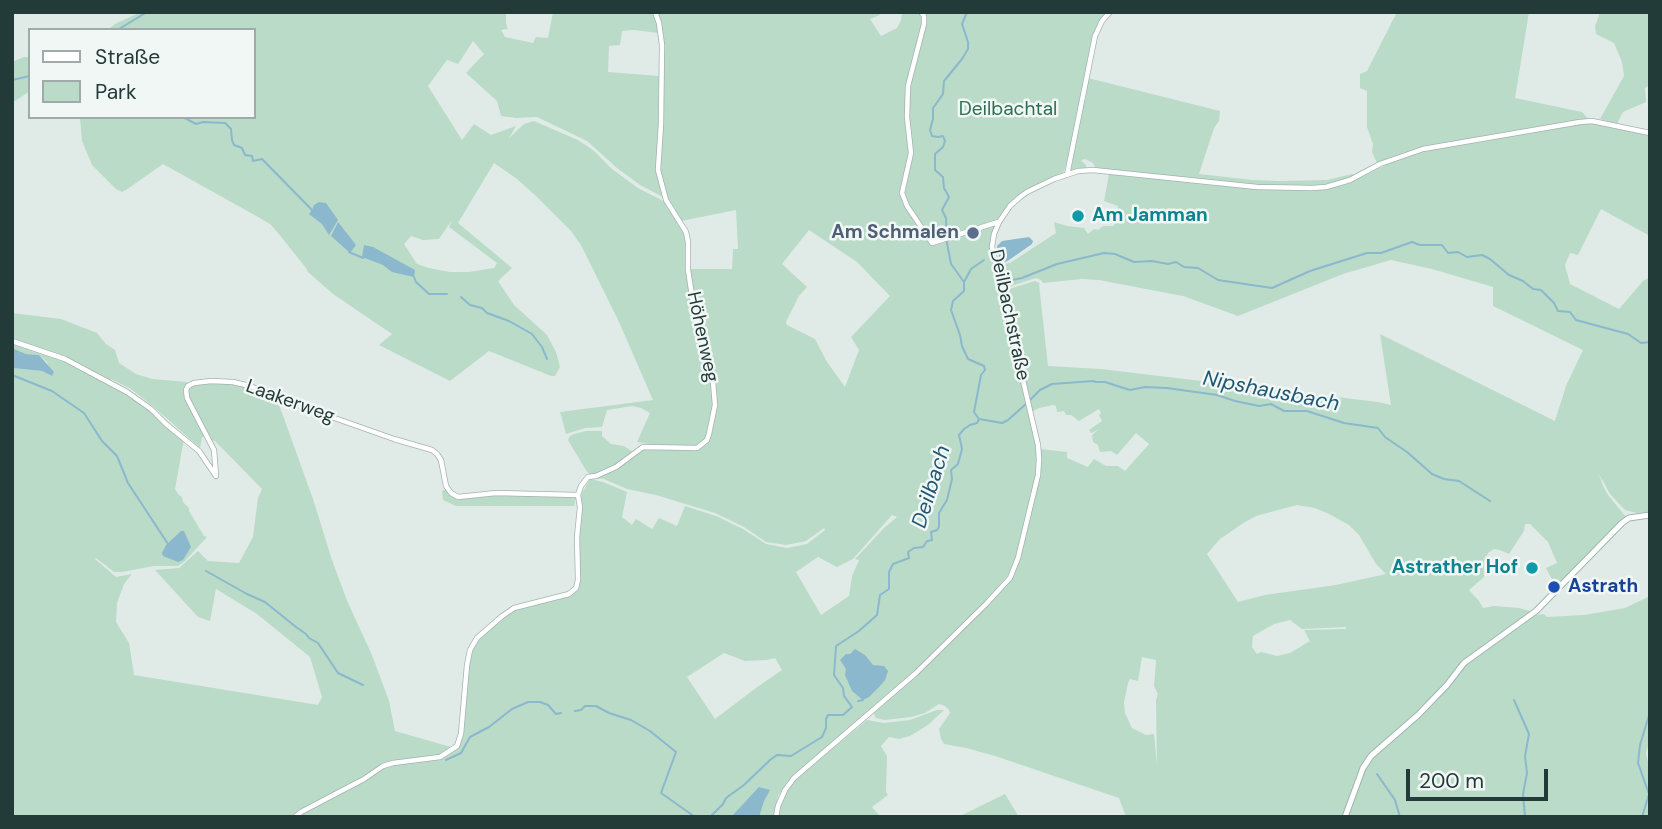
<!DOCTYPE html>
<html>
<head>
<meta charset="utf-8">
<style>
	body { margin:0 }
	#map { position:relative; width:1662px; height:829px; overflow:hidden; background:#e0ebe8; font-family:"DM Sans",sans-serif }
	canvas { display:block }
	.frame { position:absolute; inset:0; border:14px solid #223a38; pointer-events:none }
	.legend { position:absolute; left:28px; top:28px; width:228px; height:91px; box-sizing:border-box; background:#f1f7f5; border:2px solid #9eaba9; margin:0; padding:9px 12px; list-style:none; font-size:21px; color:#223a38 }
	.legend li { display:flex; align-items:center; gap:14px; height:35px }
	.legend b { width:35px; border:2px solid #9eaba9 }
	.scale { position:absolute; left:1406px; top:769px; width:142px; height:32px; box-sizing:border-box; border:4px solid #223a38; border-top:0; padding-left:9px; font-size:21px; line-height:24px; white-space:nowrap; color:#223a38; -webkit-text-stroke:5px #f1f7f5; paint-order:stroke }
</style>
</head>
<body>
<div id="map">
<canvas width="1662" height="829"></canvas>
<div class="frame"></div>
<ul class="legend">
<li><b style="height:9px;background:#fff"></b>Straße</li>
<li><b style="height:19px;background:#badbc8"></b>Park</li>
</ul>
<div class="scale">200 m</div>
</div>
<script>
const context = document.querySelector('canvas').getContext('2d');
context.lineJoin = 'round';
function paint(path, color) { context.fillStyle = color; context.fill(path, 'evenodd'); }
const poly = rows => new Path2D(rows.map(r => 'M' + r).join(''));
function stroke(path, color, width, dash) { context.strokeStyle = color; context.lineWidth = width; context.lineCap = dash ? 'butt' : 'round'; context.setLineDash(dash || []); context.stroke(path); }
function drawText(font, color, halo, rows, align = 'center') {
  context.font = font + ' "DM Sans",sans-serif'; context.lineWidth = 5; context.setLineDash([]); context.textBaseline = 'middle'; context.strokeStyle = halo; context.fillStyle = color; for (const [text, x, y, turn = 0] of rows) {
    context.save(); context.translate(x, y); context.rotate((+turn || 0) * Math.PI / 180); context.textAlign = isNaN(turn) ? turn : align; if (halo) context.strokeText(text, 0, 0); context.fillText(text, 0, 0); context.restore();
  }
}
const green = poly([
	[141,12,506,12,506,24,508,29,501,30,505,37,533,43,536,37,548,38,553,12,654,12,659,33,634,30,622,31,620,45,609,46,608,72,659,76,657,170,665,198,640,185,617,168,587,141,537,117,516,118,501,116,497,101,466,73,484,54,473,41,458,64,447,60,428,86,462,140,474,124,491,135,516,126,509,138,524,124,534,121,578,140,593,150,612,169,638,188,665,202,684,230,686,242,686,275,694,317,689,269,732,269,733,249,738,249,736,210,681,221,668,200,659,170,663,53,657,12,878,12,880,15,870,19,881,36,897,28,901,20,902,12,918,12,921,15,920,12,1111,12,1099,23,1096,29,1088,78,1220,111,1219,121,1214,128,1199,174,1253,180,1280,181,1327,180,1352,174,1355,175,1353,177,1339,182,1312,186,1257,185,1096,169,1093,163,1085,159,1081,160,1086,165,1086,168,1072,172,1069,170,1070,153,1063,174,1019,196,997,223,992,255,1015,363,1016,363,1020,375,1036,444,1037,458,1035,479,1016,558,1008,575,994,593,912,675,859,719,856,723,787,782,778,796,774,817,12,817,12,368,42,371,52,376,47,362,39,355,26,354,12,348,12,313,61,319,97,333,106,344,115,350,119,363,136,374,152,379,187,382,185,396,205,437,202,437,200,448,154,407,131,389,111,379,109,384,129,393,184,439,175,489,179,495,182,497,183,502,189,508,189,511,204,536,207,537,185,561,178,566,154,566,122,572,114,572,96,558,95,559,116,577,132,574,124,584,117,603,116,622,129,643,134,675,318,705,322,697,310,657,257,614,216,589,210,621,198,617,155,570,179,568,198,551,208,561,239,563,253,537,258,498,262,489,215,441,210,439,189,400,187,392,189,388,194,384,236,383,277,399,313,499,332,560,348,603,372,655,389,701,395,731,451,747,463,737,468,665,471,650,478,638,501,618,515,609,571,594,578,587,579,538,581,498,582,493,590,479,603,482,627,492,622,517,632,525,636,519,652,529,659,518,677,526,685,506,716,516,743,529,766,544,787,548,807,544,825,530,824,528,806,541,786,545,766,542,744,527,715,513,656,495,627,489,604,479,595,478,643,449,699,449,704,446,709,440,712,431,710,420,708,433,705,439,697,445,692,446,652,445,637,442,650,413,641,408,632,406,607,410,602,427,585,428,566,434,560,412,653,400,619,322,581,245,571,231,537,197,517,179,494,163,458,223,512,268,498,281,514,305,547,335,556,352,560,367,555,376,551,376,489,351,450,381,379,345,392,334,333,294,308,272,306,268,278,233,270,224,258,217,163,164,126,190,122,192,116,189,92,165,82,141,80,117,254,117,254,30,112,30,110,28,115,24],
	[452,220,449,227,497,263,494,268,469,272,450,272,429,268,417,264,404,244,411,236,423,240,439,239],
	[809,230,857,262,890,296,851,337,859,350,845,387,827,362,815,339,787,325,786,322,799,296,807,287,782,264],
	[892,515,897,517,884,528,855,559,859,560,852,576,849,596,821,615,796,572,818,557,837,567,853,559],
	[724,653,745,661,767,660,775,658,782,670,756,688,715,719,687,677],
	[1397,12,1529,12,1515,98,1582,112,1592,123,1650,135,1650,236,1601,209,1578,255,1570,253,1565,265,1570,284,1619,309,1643,281,1650,277,1650,512,1637,513,1625,510,1610,494,1599,474,1603,486,1608,495,1626,517,1614,527,1556,587,1546,568,1557,563,1548,542,1530,524,1525,524,1524,531,1509,554,1500,550,1494,549,1488,553,1484,562,1484,577,1469,590,1479,601,1483,608,1494,606,1519,608,1530,611,1531,613,1472,661,1536,615,1544,614,1547,617,1584,615,1625,608,1650,596,1650,739,1646,753,1650,772,1650,817,1126,817,1119,798,995,756,966,748,944,744,941,739,939,729,950,713,949,710,945,706,939,704,925,713,911,717,885,720,876,718,874,714,875,712,917,675,1012,578,1040,476,1041,458,1040,449,1067,452,1067,458,1088,467,1094,459,1106,466,1118,466,1125,471,1149,444,1136,433,1117,455,1111,451,1100,452,1098,445,1093,442,1092,435,1098,430,1091,433,1089,430,1102,421,1099,415,1101,413,1099,409,1079,421,1071,415,1066,415,1064,411,1057,412,1056,406,1053,405,1039,408,1032,412,1004,292,1009,289,1035,281,1040,283,1039,284,1048,366,1101,369,1378,402,1391,405,1380,334,1555,421,1566,386,1583,350,1493,306,1493,287,1432,269,1391,260,1343,274,1238,316,1183,296,1099,280,1082,279,1043,283,1041,280,1036,278,1008,287,1002,287,997,265,1010,263,1056,233,1054,222,1067,226,1084,228,1088,234,1094,229,1098,230,1103,226,1114,226,1118,206,1104,201,1109,174,1256,189,1313,190,1348,184,1386,165,1384,160,1377,163,1372,152,1373,144,1367,127,1367,91,1360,88,1360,74,1367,71],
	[1297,505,1315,508,1329,514,1349,525,1359,535,1376,564,1386,574,1336,585,1265,595,1238,602,1207,554,1220,539,1245,522,1256,516],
	[1290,620,1302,629,1346,627,1346,629,1304,630,1310,641,1290,653,1277,656,1261,652,1257,654,1252,647,1253,636,1274,624],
	[1142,657,1156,660,1154,686,1158,694,1156,700,1157,765,1154,734,1146,735,1132,728,1125,713,1124,702,1128,683,1130,679,1138,681],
	[1599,12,1650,12,1650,85,1645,88,1646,102,1623,112,1617,124,1600,119,1624,76,1622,62,1614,43,1596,34,1595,26,1599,16],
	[24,57,30,57,30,91,12,103,12,62],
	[586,431,602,431,602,436,611,444,624,446,633,452,615,466,592,475,587,472,568,440,570,436,574,434],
	[446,489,450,495,458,499,497,494,570,497,576,498,574,506,456,506,443,500,442,491],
	[937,710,944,710,928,725,910,736,899,739,889,737,881,746,887,756,886,792,888,795,872,807,881,817,778,817,779,810,788,788,796,779,867,720,884,723,910,720],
	[1005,794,1019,817,958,817]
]);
const water = poly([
	[319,202,326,203,338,220,329,235,322,224,309,214,312,210,314,205],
	[338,222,356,245,350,253,331,236],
	[1029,237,1033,241,1032,244,1009,260,1005,262,1000,261,997,246,1002,241],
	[364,245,373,247,415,270,414,277,392,272,383,265,362,257],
	[12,348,26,354,39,355,54,372,52,376,42,371,12,368],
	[181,531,184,531,191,547,183,560,178,562,163,556,162,553,166,545],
	[855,649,865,655,873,665,884,666,888,671,885,680,880,686,869,697,863,700,852,691,845,675,846,669,840,660,846,654,850,654],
	[759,787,770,790,764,801,759,817,731,817]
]);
const stream = poly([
	[119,29,147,12],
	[12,80,30,76],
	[183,117,196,124,203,122,225,123,231,129,232,140,234,145,242,148,245,155,252,156,253,161,262,159,313,211],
	[349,252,363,258],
	[1002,269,1007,281,1022,278,1057,264,1104,253,1115,254,1134,262,1152,261,1168,264,1176,262,1184,267,1198,268,1218,280,1272,288,1310,271,1367,253,1381,253,1412,242,1420,245,1442,245,1448,253,1458,252,1467,257,1482,255,1490,259,1509,275,1523,281,1533,289,1541,290,1554,303,1558,311,1570,312,1576,320,1628,334,1641,343,1650,342],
	[414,277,416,282,429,294,447,294],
	[964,282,971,269,984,260],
	[461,297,470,305,482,308,487,313,509,321,532,334,542,347,547,359],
	[12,375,52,391,84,413,102,441,117,456,128,483,168,544],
	[1029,401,1040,390,1052,384,1093,381,1096,382,1105,382,1130,390,1145,387,1167,388,1217,395,1235,401,1259,406,1271,404,1284,411,1307,411,1344,423,1378,428,1385,437,1407,452,1432,474,1444,479,1459,481,1490,501],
	[979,419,1002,423,1008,420,1026,404],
	[206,571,247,594,265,602,296,627,306,634,309,638,318,643,338,673,363,685],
	[1514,700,1529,734,1525,756,1527,773,1523,794,1525,817],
	[858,701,863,700],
	[575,711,581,710,585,706,596,706,609,713,631,720,650,731,676,752,661,793,695,817],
	[446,760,461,753,470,737,489,727,512,709,528,702,540,702,548,705,556,714,561,713],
	[1377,774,1395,800,1400,817],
	[710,817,723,804,726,798,744,785,770,760,777,755,791,756,822,737,826,728,826,719,828,715,843,715,852,707,844,696,843,688,834,675,836,646,859,631,877,615,880,595,889,589,889,572,893,564,909,558,908,552,914,548,923,547,927,541,932,540,931,532,937,530,939,527,939,513,947,500,952,479,951,470,958,464,962,449,959,435,964,429,970,425,977,423,979,419,974,412,981,375,985,370,984,366,968,359,962,346,960,335,951,310,953,301,964,291,964,282,951,264,947,243,946,218,942,210,949,197,944,188,943,177,935,170,935,154,943,147,945,141,943,136,938,137,932,136,930,130,933,119,933,108,943,94,944,81,962,59,968,49,968,42,962,24,967,12],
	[1642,817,1649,794,1638,763,1640,745,1650,712]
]);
const minor = poly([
	[921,12,924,16,924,24,908,86,907,117,911,153,902,193,907,206,932,243,998,222],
	[1067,175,1095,36,1102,21,1110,12],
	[12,341,65,359,127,392,151,409,166,424,199,451,216,476,214,450,187,398,186,390,188,386,194,383,211,381,233,382,250,386,278,398,394,439,432,450,437,454,441,460,446,486,451,493,458,497,496,493,578,495],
	[295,817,301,812,364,779,383,766,393,763,440,757,457,746,461,734,467,665,470,650,477,638,501,617,514,608,569,594,576,588,578,580,577,537,580,507,578,495,581,486,588,477,596,476,616,467,643,447,697,448,707,440,709,434,715,405,712,370,695,315,688,270,688,242,686,232,666,200,658,170,661,124,662,45,659,23,655,12],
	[776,817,778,806,785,790,794,778,916,673,986,604,1010,578,1018,558,1038,475,1039,459,1038,445,992,247,994,234,999,222,1010,206,1020,197,1027,192,1054,179,1078,171,1093,170,1257,187,1312,188,1326,187,1350,180,1380,164,1423,149,1580,122,1592,121,1650,133]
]);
const secondary = poly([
	[1345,817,1363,768,1371,756,1418,715,1447,685,1464,663,1536,611,1622,523,1629,518,1650,515]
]);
const markers = [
	[1078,216,7,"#0f9aa8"],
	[973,233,7,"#5c6f8a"],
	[1532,568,7,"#0f9aa8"],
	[1554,587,7,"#1a4fb4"]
];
const parkNames = [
	["Deilbachtal",1008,110]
];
const cultureNames = [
	["Am Jamman",1092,216],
	["Astrather Hof",1518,568,"right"]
];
const serviceNames = [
	["Am Schmalen",959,233]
];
const streetNames = [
	["Deilbachstraße",1009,315,78],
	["Höhenweg",702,337,78],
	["Laakerweg",290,402,20]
];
const transitNames = [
	["Astrath",1568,587]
];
const waterNames = [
	["Nipshausbach",1271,392,11],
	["Deilbach",932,487,-73]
];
paint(green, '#badbc8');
paint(water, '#8bb8cd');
stroke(stream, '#8bb8cd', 2);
stroke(minor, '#a3b2b0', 6);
stroke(secondary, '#a0b6b1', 7);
stroke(minor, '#fff', 4.5);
stroke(secondary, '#fff', 5);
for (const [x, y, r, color] of markers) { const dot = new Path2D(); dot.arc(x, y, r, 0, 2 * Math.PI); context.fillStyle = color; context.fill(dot); stroke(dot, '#f1f7f5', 2.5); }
drawText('19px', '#2e6f52', '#f1f7f5', parkNames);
drawText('bold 19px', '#0d838f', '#f1f7f5', cultureNames, 'left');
drawText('bold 19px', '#4e5e75', '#f1f7f5', serviceNames, 'right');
drawText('19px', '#223a38', '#f1f7f5', streetNames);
drawText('bold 19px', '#164399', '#f1f7f5', transitNames, 'left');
drawText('italic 21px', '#1f5773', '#f1f7f5', waterNames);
</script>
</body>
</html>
